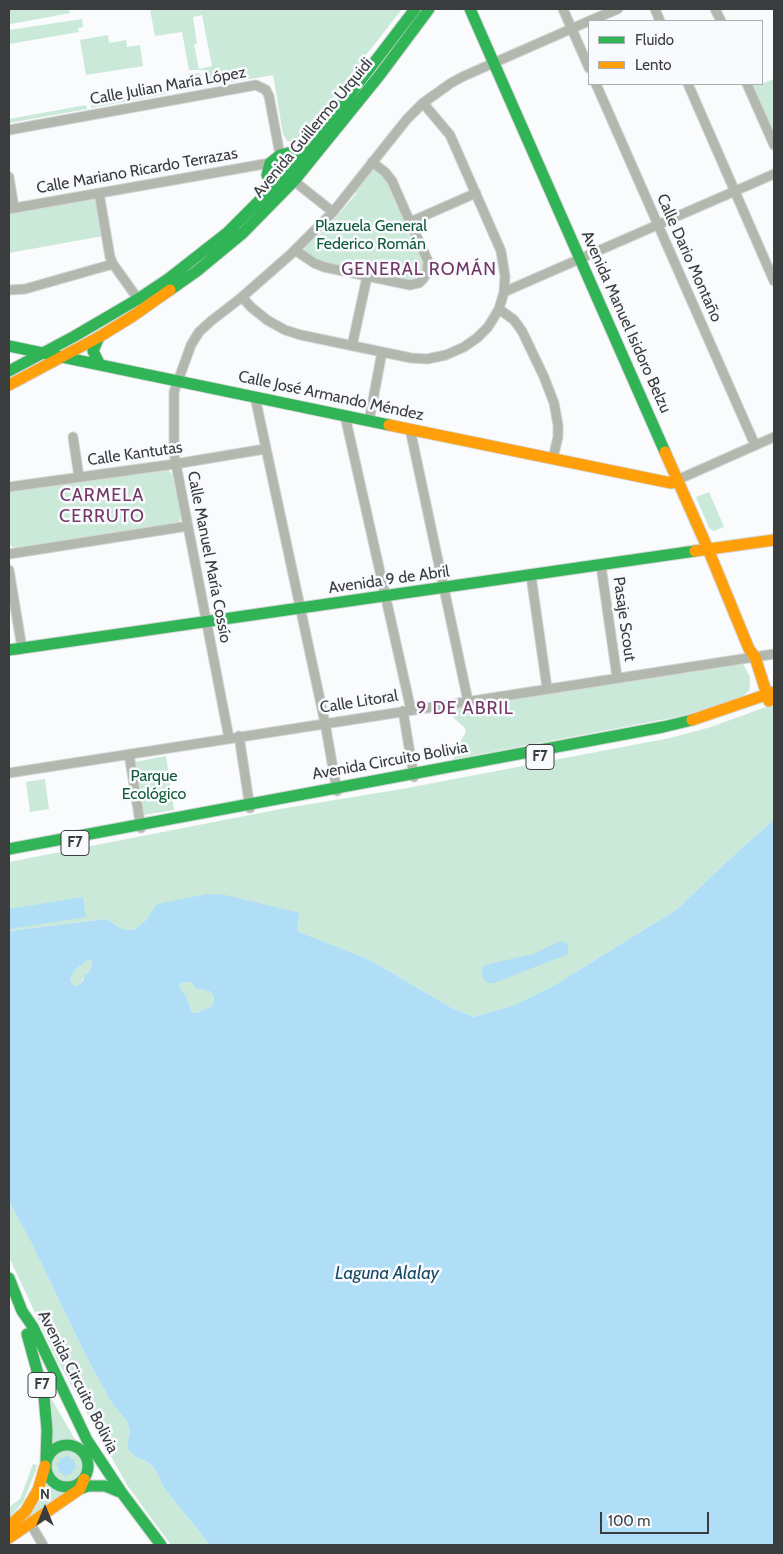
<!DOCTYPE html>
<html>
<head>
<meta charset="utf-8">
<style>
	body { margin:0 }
	#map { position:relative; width:783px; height:1554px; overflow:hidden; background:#f9fbfd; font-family:Cabin,sans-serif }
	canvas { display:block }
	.frame { position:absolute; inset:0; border:10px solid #3b3c3d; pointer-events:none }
	.legend { position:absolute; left:588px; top:20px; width:175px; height:65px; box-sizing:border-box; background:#f8fafe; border:1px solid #acaeb1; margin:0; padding:6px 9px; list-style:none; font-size:15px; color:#3b3c3d }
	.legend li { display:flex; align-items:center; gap:10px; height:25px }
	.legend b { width:25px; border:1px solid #acaeb1 }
	.north { position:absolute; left:20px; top:1484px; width:50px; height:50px; -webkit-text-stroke:4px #f8fafe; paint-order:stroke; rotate:0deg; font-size:14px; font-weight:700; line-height:20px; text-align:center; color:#3b3c3d }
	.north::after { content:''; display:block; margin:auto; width:18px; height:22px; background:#3b3c3d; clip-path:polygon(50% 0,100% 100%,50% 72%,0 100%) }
	.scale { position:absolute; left:600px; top:1512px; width:109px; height:22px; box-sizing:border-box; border:2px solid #3b3c3d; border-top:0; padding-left:6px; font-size:15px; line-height:18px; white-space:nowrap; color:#3b3c3d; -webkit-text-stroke:4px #f8fafe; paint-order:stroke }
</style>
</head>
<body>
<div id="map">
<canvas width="783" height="1554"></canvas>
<div class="frame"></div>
<ul class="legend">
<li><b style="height:6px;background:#30b455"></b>Fluido</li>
<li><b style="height:6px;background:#ff9f0a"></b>Lento</li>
</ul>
<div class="north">N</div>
<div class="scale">100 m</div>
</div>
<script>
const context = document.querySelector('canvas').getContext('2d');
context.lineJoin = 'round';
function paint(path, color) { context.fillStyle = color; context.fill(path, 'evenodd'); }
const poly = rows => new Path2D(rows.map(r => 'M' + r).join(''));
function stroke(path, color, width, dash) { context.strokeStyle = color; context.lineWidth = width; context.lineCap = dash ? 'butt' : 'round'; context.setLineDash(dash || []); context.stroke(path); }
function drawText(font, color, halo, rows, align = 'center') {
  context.font = font + ' Cabin,sans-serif'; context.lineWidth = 5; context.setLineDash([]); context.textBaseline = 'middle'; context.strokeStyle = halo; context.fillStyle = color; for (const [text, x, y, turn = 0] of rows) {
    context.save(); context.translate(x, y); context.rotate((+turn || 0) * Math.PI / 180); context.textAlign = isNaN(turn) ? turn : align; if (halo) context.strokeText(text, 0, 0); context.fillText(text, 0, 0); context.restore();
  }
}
const green = poly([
	[9,9,69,9,70,13,11,24,9,23],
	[150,9,402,9,299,141,294,143,287,141,283,134,273,75,209,86,205,70,189,70,182,32,155,36],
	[202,15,212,66,199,69,194,44,197,44,193,17],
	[82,19,83,27,78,28,79,32,9,44,9,30],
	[108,35,109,43,126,40,127,47,140,45,143,66,86,75,80,40],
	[198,73,202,75,204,87,182,91,180,80,190,78,190,75],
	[774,79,774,134,753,84,758,85],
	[165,91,166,94,91,108,91,104],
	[86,105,87,109,9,123,9,119],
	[373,169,377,170,390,184,424,262,425,268,420,277,413,282,328,265,315,260,304,252,305,244,311,237,318,236,338,215,356,194,356,186,370,170],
	[91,198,96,202,103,236,9,253,9,211],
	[167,469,173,475,181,515,180,521,173,525,17,548,12,547,9,543,9,492],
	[709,492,724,527,714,531,709,528,696,497],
	[743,664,750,677,750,685,749,691,740,698,682,716,454,759,453,754,466,732,465,728,447,712,446,709],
	[774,704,774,820,735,854,676,910,553,986,512,1006,474,1017,450,1007,370,960,297,931,300,913,182,900,158,904,146,920,134,930,122,929,106,919,9,931,9,862,286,808,402,789,670,738,711,727],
	[166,756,174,810,143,815,134,762],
	[45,779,49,809,30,812,26,782],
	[88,960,93,960,93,964,90,971,87,973,79,985,74,986,70,980,71,976,76,969],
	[191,982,195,988,211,992,214,997,214,1002,210,1007,196,1013,192,1012,186,996,179,986,181,983],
	[9,1202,32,1244,87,1358,111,1402,127,1421,130,1432,128,1440,129,1449,136,1457,148,1462,155,1469,164,1488,210,1545,171,1545,127,1485,57,1360,9,1257],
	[51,1398,76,1441,62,1439,53,1443],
	'50 1466a17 17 0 1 1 34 0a17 17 0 1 1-34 0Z',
	[33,1464,37,1465,36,1470,23,1502,9,1518,9,1507,20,1499],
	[47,1482,53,1489,67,1493,11,1531,36,1507,45,1491]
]);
const water = poly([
	[774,820,774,1545,210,1545,164,1488,155,1469,148,1462,136,1457,128,1449,128,1440,130,1432,127,1421,111,1402,87,1358,32,1244,9,1202,9,931,106,919,122,929,134,930,146,920,157,904,208,894,225,895,300,913,297,931,370,960,450,1007,474,1017,512,1006,553,986,676,910,735,854],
	[88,960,93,961,90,971,85,975,84,979,79,985,74,986,70,980,71,976,76,969],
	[191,982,195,988,211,992,214,997,214,1002,210,1007,196,1013,192,1012,186,996,179,986,181,983],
	[83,897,86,917,9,929,9,909],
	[561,941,566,943,568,947,568,954,494,983,488,983,483,979,482,969,485,965,533,954],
	[66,1456,69,1456,71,1459,74,1460,74,1463,77,1467,73,1470,72,1474,68,1474,65,1476,62,1473,58,1472,59,1468,56,1464,60,1461,60,1458,64,1458]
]);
const street = poly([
	[563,9,589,68],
	[655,9,660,21],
	[715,9,721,21],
	[589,21,618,9],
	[596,84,755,445],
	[688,84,774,281],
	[747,84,774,145],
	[9,130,256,85,266,90,269,96,280,155],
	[9,177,14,208],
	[294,181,333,212],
	[99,193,110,257,113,264,138,299],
	[9,209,270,163],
	[410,222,476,193],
	[295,250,314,263,324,267,410,285,419,283,423,279,427,273,428,261,410,222,392,181,385,172,372,162],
	[9,290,25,289,113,264],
	[504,292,774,174],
	[242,297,251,307,267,320,285,330,301,335,411,358,427,359,446,355,464,347,477,338,488,327,499,309,504,292,505,276,501,251,450,135,423,103],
	[499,309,514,320,522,331,544,377,554,403,558,425,558,437,553,458],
	[352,346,367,277],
	[255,397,325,723,337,791],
	[345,416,411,710],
	[369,421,382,352],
	[410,429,468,701],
	[73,437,79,477],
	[677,480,774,437],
	[9,487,175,464,265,449],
	[9,554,188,526],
	[601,566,617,677],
	[9,570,22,648],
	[531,576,547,688],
	[403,711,414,777],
	[239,736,250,808],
	[229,738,174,454,174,392,191,345,199,332,211,321,242,297,291,254,333,212,407,119,423,103,451,83,464,76,589,21],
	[129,754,141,828],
	[9,773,774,654],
	[30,1523,43,1545]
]);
const fast = poly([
	[470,9,665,452],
	[273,188,267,175,270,163,280,155,307,148],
	[170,290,197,271,243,233,294,181,379,76,429,9],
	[99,337,93,351,100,365],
	[9,346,389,425],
	[9,371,73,337,138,299,168,279,228,232,287,173,328,123,415,9],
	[9,650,695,551],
	[9,849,663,727,692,720],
	[9,1278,22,1311,33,1327,87,1440,122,1493,161,1545],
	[27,1334,44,1396,47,1430,46,1461],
	'46 1466a21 21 0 1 1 42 0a21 21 0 1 1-42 0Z',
	[73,1487,80,1489,88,1486,105,1486,122,1493]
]);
const slow = poly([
	[9,385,99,337,133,316,170,290],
	[389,425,671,483,677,480],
	[665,452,708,549,749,649,755,657,769,701],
	[695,551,774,540],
	[692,720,774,692],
	[9,1526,25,1512,38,1490,45,1466],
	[9,1538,80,1489,84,1479]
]);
const shields = [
	[540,757,28],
	[75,843,28],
	[42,1385,28]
];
const shieldNames = [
	["F7",540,757],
	["F7",75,843],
	["F7",42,1385]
];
const streetNames = [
	["Calle Julian María López",168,86,-10],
	["Avenida Guillermo Urquidi",313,128,-50],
	["Calle Mariano Ricardo Terrazas",137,171,-10],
	["Calle Dario Montaño",689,258,66],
	["Avenida Manuel Isidoro Belzu",626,322,66],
	["Calle José Armando Méndez",331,396,12],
	["Calle Kantutas",135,454,-8],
	["Calle Manuel María Cossío",209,557,79],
	["Avenida 9 de Abril",389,580,-8],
	["Pasaje Scout",624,619,82],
	["Calle Litoral",359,702,-9],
	["Avenida Circuito Bolivia",390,761,-10],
	["Avenida Circuito Bolivia",78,1382,63]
];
const parkNames = [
	["Plazuela General",371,226],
	["Federico Román",371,244],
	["Parque",154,776],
	["Ecológico",154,794]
];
const neighbourhoodNames = [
	["GENERAL ROMÁN",419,270],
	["CARMELA",102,496],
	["CERRUTO",102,517],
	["9 DE ABRIL",465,709]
];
const waterNames = [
	["Laguna Alalay",387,1274]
];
paint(green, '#cae9d8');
paint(water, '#b0def7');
stroke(street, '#d4d5d6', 11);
stroke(fast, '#d4d5d6', 13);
stroke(slow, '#d4d5d6', 13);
stroke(street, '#b2b8ae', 9);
stroke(fast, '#30b455', 11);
stroke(slow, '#ff9f0a', 11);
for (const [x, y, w] of shields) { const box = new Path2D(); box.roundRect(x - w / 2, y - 12.5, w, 25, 4); context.fillStyle = '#f8fafe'; context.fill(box); stroke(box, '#3b3c3d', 1); }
drawText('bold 15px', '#3b3c3d', null, shieldNames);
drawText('16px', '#3b3c3d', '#f8fafe', streetNames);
drawText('16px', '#105a38', '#f8fafe', parkNames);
context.letterSpacing = '1px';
drawText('18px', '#723864', '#f8fafe', neighbourhoodNames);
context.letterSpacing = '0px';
drawText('italic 18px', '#174b64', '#f8fafe', waterNames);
</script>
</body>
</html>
